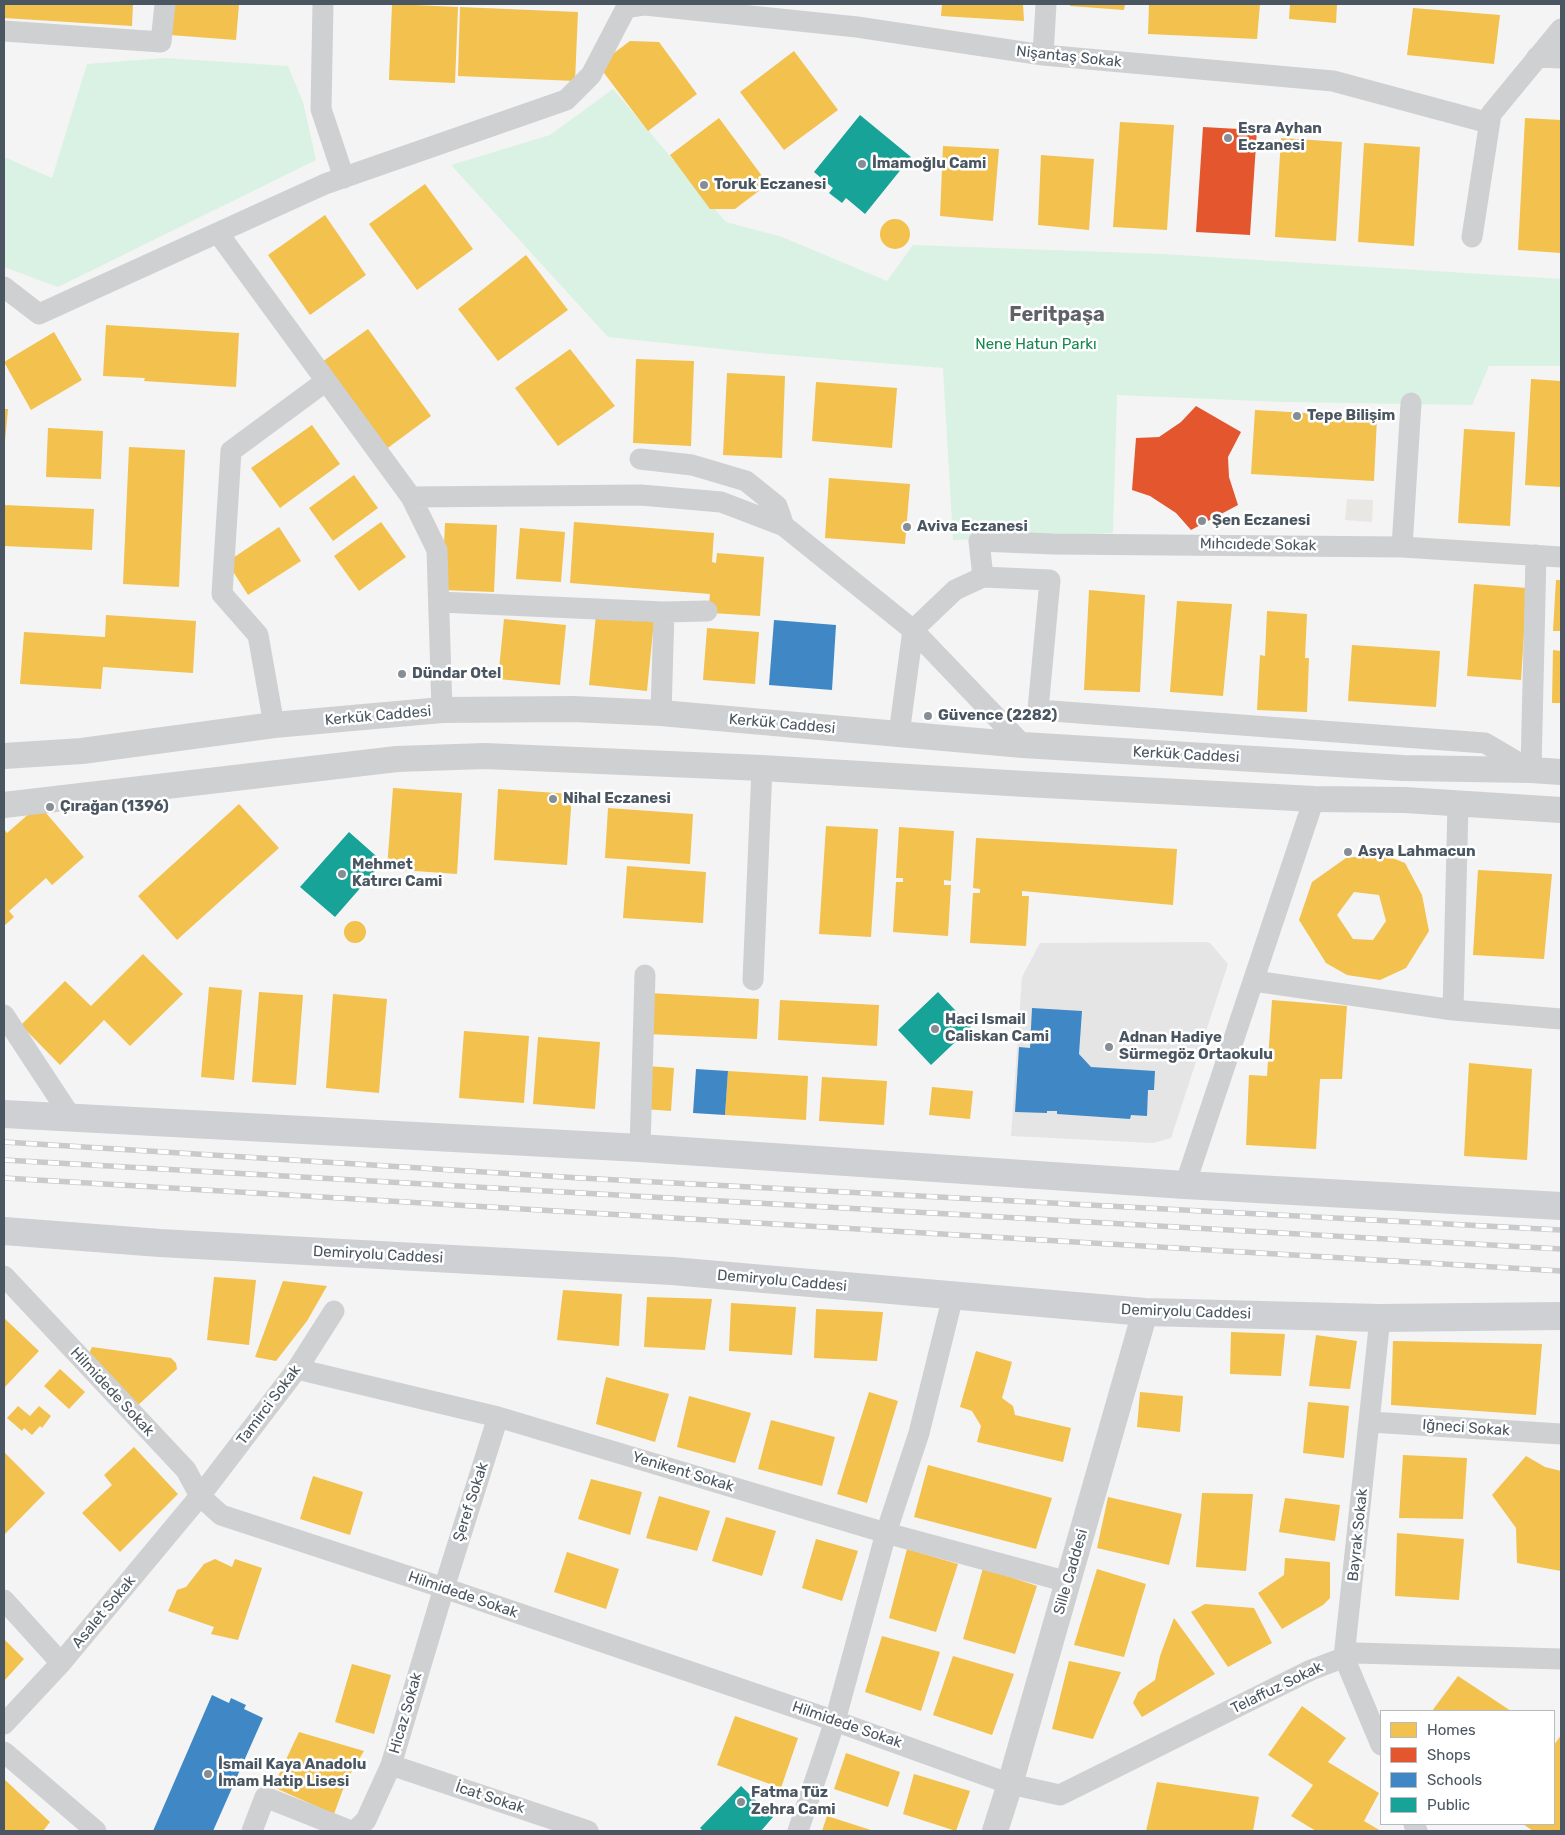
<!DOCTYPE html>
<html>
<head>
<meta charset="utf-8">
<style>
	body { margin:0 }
	#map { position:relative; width:1565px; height:1835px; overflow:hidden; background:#f4f4f4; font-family:Rubik,sans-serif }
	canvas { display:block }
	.frame { position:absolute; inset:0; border:5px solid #4a5661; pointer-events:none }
	.legend { position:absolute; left:1380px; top:1710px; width:175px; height:115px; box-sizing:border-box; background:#fff; border:1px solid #b7bbc0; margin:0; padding:6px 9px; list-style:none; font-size:15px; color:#4a5661 }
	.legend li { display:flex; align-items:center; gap:10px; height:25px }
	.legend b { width:25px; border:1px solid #b7bbc0 }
</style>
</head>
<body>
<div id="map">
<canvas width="1565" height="1835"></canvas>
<div class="frame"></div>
<ul class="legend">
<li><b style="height:14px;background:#f2c14e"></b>Homes</li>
<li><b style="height:14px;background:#e4572e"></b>Shops</li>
<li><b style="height:14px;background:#3f88c5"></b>Schools</li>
<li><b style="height:14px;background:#17a398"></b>Public</li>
</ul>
</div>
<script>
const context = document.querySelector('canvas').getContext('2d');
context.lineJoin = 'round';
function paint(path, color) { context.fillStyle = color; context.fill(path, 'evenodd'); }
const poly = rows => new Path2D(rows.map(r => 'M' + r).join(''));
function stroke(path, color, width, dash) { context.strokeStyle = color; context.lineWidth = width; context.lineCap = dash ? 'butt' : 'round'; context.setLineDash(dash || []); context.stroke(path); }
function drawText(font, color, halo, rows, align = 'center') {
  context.font = font + ' Rubik,sans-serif'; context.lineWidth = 5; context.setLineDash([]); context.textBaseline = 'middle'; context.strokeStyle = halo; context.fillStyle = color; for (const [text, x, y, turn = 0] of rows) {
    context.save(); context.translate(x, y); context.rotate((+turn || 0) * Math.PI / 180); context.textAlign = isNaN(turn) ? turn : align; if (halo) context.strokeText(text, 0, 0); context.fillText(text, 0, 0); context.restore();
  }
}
const commercial = poly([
	[1347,499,1373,500,1372,522,1345,520]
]);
const education = poly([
	[1206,942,1210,943,1228,964,1171,1138,1153,1143,1011,1136,1022,977,1040,943]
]);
const green = poly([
	[164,58,288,66,303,102,316,160,58,287,4,267,4,157,52,178,87,64],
	[613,89,726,222,782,237,887,281,913,245,1162,254,1561,279,1561,366,1489,366,1472,405,1283,402,1117,395,1113,533,953,540,943,368,759,353,608,337,451,165,550,135]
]);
const homes = poly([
	[4,4,133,4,132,26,4,18],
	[173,4,239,4,236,40,170,35],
	[392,4,458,7,455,83,389,80],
	[942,4,1023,4,1024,21,941,16],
	[1070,4,1125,4,1124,10,1070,6],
	[1149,4,1260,4,1257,39,1148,34],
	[1290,4,1337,4,1336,23,1289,19],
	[460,7,578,12,575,81,458,76],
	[1413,8,1500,15,1494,64,1407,55],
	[630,41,659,42,697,94,648,131,598,65],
	[794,51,838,110,784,150,740,92],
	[719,118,768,184,735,209,710,209,670,155],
	[1525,118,1561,120,1561,253,1518,250],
	[1120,122,1174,125,1167,230,1113,227],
	[1281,138,1342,142,1336,241,1275,237],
	[1364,143,1420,147,1414,246,1358,242],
	[943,146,999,149,993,221,940,216],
	[1041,155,1094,159,1089,230,1038,225],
	[425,184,473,249,417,290,369,224],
	[325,215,366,275,310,315,268,255],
	'880 234a15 15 0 1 1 30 0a15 15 0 1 1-30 0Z',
	[526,255,568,310,498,361,458,309],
	[106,325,239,333,236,387,144,381,145,378,103,376],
	[368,329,431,416,385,450,322,362],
	[54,332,82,380,31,410,4,362],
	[570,349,615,406,558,446,515,388],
	[636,359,694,361,691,446,633,443],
	[727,373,785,376,782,458,723,455],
	[1531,379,1561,381,1561,487,1525,485],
	[816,382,897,388,892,448,812,441],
	[4,409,8,409,5,441,4,441],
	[1255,410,1377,417,1374,481,1251,474],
	[312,425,340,464,280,508,251,468],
	[48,428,103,431,101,479,46,477],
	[1464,429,1515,432,1510,526,1458,523],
	[129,447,185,450,179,587,123,584],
	[354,475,378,508,333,541,309,508],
	[829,478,910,484,905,544,825,538],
	[4,505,94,509,92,550,4,546],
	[381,522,406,557,359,591,334,556],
	[574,522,714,533,712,562,716,563,717,553,764,557,760,616,712,613,709,603,710,594,570,583],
	[445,523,497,525,494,592,442,590],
	[279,527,301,561,248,595,227,562],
	[520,528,565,532,561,582,516,579],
	[1556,580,1561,580,1561,631,1553,631],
	[1474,584,1527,588,1521,680,1467,676],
	[1089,590,1145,595,1140,692,1084,690],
	[1177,601,1232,604,1223,696,1170,692],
	[1267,611,1307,614,1305,658,1309,658,1307,712,1257,710,1260,655,1265,656],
	[106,615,196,621,193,673,103,667,101,689,20,684,24,632,105,637],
	[596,615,654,621,647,691,589,685],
	[504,619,566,625,560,685,498,679],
	[707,628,759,632,755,684,703,680],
	[1352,645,1440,651,1436,707,1348,701],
	[1553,650,1561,651,1561,703,1552,703],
	[393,788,462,793,457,874,387,869],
	[498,789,572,794,567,865,494,860],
	[239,804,279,848,177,940,138,896],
	[39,805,84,857,52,885,46,878,9,911,14,917,4,926,4,829,7,833],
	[608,808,693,814,690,864,605,858],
	[826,826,878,829,871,937,819,934],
	[899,827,954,831,951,881,944,880,944,885,951,885,948,936,893,932,896,882,903,882,903,878,896,878],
	[976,838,1177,849,1173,905,1022,891,1022,896,1029,896,1026,946,970,943,973,893,980,893,980,889,973,888],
	[1382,854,1405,863,1422,895,1429,931,1406,968,1380,980,1347,975,1326,963,1299,920,1312,882,1346,858],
	[1354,892,1379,895,1386,921,1373,940,1353,939,1337,915],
	[627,866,706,872,703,923,623,918],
	[1478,870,1552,874,1544,959,1473,955],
	'344 932a11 11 0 1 1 22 0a11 11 0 1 1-22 0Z',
	[143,954,183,994,130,1046,104,1020,60,1065,21,1025,65,981,91,1006],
	[209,987,242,990,234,1080,201,1077],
	[259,992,303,995,296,1085,252,1082],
	[649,993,759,999,757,1039,647,1034],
	[333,994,387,999,379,1093,326,1088],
	[780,1000,879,1005,877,1046,778,1040],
	[1272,1000,1347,1006,1342,1079,1320,1079,1316,1149,1246,1145,1249,1075,1267,1076],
	[464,1031,529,1036,524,1103,459,1098],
	[538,1037,600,1042,595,1109,533,1104],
	[1469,1063,1532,1069,1527,1160,1464,1156],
	[647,1066,674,1068,671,1111,644,1109],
	[728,1071,808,1076,806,1120,725,1115],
	[822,1077,887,1081,884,1125,819,1121],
	[932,1087,973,1091,970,1119,929,1115],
	[214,1277,256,1280,249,1345,207,1340],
	[283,1281,327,1286,307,1321,276,1361,255,1357],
	[563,1290,622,1294,619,1346,557,1340],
	[647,1297,712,1299,705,1350,644,1347],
	[731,1303,796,1307,792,1355,729,1351],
	[816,1309,883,1312,877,1361,814,1358],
	[4,1318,39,1351,4,1388],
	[1231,1332,1285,1334,1281,1376,1230,1374],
	[1316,1335,1357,1341,1350,1389,1309,1386],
	[1393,1341,1542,1344,1536,1415,1391,1405],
	[92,1347,171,1358,176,1363,177,1369,136,1407,88,1355],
	[976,1351,1012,1362,1002,1398,1013,1406,1015,1415,1071,1428,1063,1462,977,1442,981,1426,972,1411,960,1407],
	[60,1369,85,1392,69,1409,44,1386],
	[606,1377,669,1394,655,1442,596,1424],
	[869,1392,898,1401,867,1503,837,1494],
	[1140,1392,1183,1396,1180,1432,1137,1427],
	[689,1396,751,1413,735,1463,677,1447],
	[1308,1402,1349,1406,1344,1458,1303,1453],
	[18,1406,30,1416,39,1406,51,1416,42,1428,40,1426,32,1435,24,1428,22,1431,7,1418],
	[771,1420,835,1437,822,1486,758,1469],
	[134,1447,178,1494,120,1552,82,1513,112,1485,104,1475],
	[4,1452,45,1493,4,1535],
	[1403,1455,1467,1458,1463,1519,1399,1518],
	[1526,1456,1545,1467,1561,1471,1561,1571,1517,1563,1516,1528,1492,1495],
	[928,1465,1052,1498,1036,1549,914,1517],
	[313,1476,363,1492,350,1535,300,1519],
	[591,1479,642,1492,630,1535,578,1519],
	[1202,1493,1253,1494,1246,1571,1196,1567],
	[659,1496,710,1511,697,1551,646,1538],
	[1108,1497,1182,1514,1169,1565,1097,1548],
	[1285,1498,1340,1505,1335,1541,1279,1532],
	[726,1517,776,1531,762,1576,712,1561],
	[1397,1533,1464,1539,1459,1600,1395,1596],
	[816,1539,858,1551,842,1601,802,1588],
	[907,1549,958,1564,936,1632,889,1618],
	[567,1552,619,1569,606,1609,554,1592],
	[1285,1558,1330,1562,1330,1598,1323,1605,1282,1629,1258,1593,1284,1575],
	[215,1559,232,1567,235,1559,262,1568,238,1640,211,1634,214,1627,168,1611,177,1590,186,1587,204,1564],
	[983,1568,1037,1586,1015,1654,963,1639],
	[1097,1569,1146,1584,1124,1657,1074,1645],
	[1205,1604,1254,1608,1272,1643,1228,1667,1191,1612],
	[1174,1618,1215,1674,1142,1717,1133,1703,1138,1692,1155,1680,1160,1656],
	[882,1636,940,1652,921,1711,865,1692],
	[4,1639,24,1659,4,1681],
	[953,1656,1014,1674,992,1735,933,1715],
	[1069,1661,1121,1672,1093,1739,1052,1729],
	[352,1664,391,1675,374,1734,335,1722],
	[1458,1676,1511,1711,1432,1711],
	[1302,1706,1346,1738,1328,1762,1379,1793,1364,1821,1381,1831,1316,1831,1291,1816,1313,1785,1268,1755],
	[735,1716,798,1738,781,1788,717,1765],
	[299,1732,364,1751,346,1781,334,1814,273,1787],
	[1561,1735,1561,1831,1533,1831,1523,1824,1554,1824,1554,1745],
	[846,1753,900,1772,888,1807,834,1789],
	[914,1774,970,1791,956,1831,903,1814],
	[4,1779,50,1822,43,1831,4,1831],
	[1157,1782,1259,1797,1253,1831,1146,1831],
	[827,1816,874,1831,822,1831]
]);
const shops = poly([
	[1203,127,1257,130,1250,235,1196,232],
	[1196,406,1241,432,1228,457,1229,477,1238,505,1191,530,1176,513,1150,496,1132,490,1136,438,1159,437,1181,422]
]);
const schools = poly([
	[774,620,836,625,832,690,769,685],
	[1032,1008,1082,1011,1079,1054,1091,1067,1155,1071,1154,1090,1148,1090,1147,1116,1131,1115,1130,1119,1057,1114,1057,1111,1047,1111,1047,1113,1015,1112,1019,1047,1030,1048],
	[696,1069,728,1071,725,1115,693,1113],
	[212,1695,229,1703,231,1698,246,1705,244,1709,263,1718,213,1831,153,1831]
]);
const public = poly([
	[860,115,911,157,865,214,846,198,842,203,829,193,833,188,814,172],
	[349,832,383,862,335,917,300,887],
	[938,992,971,1027,931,1065,898,1030],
	[741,1786,773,1817,761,1831,703,1831,700,1828]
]);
const minor = poly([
	[323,4,321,109,344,178],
	[4,31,161,42,165,4],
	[1043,55,1046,4],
	[1537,57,1561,58],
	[218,233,411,497,641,495,721,502,784,526,913,630,1023,745],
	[1472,237,1491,114,1561,29],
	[4,287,39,314,325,184,566,100,591,75,626,8,645,5,857,27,1043,55,1333,81,1489,123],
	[640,459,692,465,746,481,777,506,784,526],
	[411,497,437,550,442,710],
	[1402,547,1411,403],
	[983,577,979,541,1053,544,1402,547,1561,557],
	[439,602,664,612,707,611],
	[661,713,664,612],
	[274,725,258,635,222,594,231,451,326,381],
	[899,734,913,630,955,590,983,577,1050,580,1038,710,1485,743,1531,770,1536,555],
	[753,980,762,768],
	[1254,981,1453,1010,1561,1019],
	[1453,1010,1458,804],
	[4,1015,71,1117],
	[640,1148,645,975],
	[1185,1185,1314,799],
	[4,1276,186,1470,200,1496,221,1515,444,1588,835,1721,1010,1784,1060,1795,1311,1670,1356,1653,1561,1659],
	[1380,1318,1344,1657,1381,1745],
	[297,1369,498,1417,886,1533,1068,1582],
	[1370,1422,1561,1434],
	[4,1600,61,1663],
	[4,1724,61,1663,200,1496,297,1369,334,1311],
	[4,1752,96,1831],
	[391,1765,588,1831],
	[1414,1824,1417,1831],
	[252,1831,265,1797,351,1831],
	[355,1831,366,1820,391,1765,444,1588,498,1417],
	[798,1831,835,1721,886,1533,919,1433,953,1296]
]);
const tertiary = poly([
	[4,756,82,751,274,725,442,710,573,709,661,713,1023,745,1403,768,1531,770,1561,772],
	[4,805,397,759,485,756,762,768,1025,784,1314,799,1405,800,1561,810],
	[995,1831,1010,1784,1145,1312]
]);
const secondary = poly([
	[4,1114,640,1148,1185,1185,1561,1206],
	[4,1231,160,1243,672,1271,1145,1312,1380,1318,1561,1316]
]);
const rail = poly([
	[4,1142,580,1178,1561,1230],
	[4,1160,1561,1249],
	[4,1178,1561,1271]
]);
const markers = [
	[1228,138,5,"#868d94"],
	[862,164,5,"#868d94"],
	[704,185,5,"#868d94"],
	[1297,416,5,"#868d94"],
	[1202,521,5,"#868d94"],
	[907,527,5,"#868d94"],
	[402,674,5,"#868d94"],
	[928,716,5,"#868d94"],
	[553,799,5,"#868d94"],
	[50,807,5,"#868d94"],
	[1348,852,5,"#868d94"],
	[342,874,5,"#868d94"],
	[935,1029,5,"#868d94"],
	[1109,1047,5,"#868d94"],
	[208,1774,5,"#868d94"],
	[741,1802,5,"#868d94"]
];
const streetNames = [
	["Nişantaş Sokak",1069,57,6],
	["Mıhcıdede Sokak",1258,545,1],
	["Kerkük Caddesi",378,716,-5],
	["Kerkük Caddesi",782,724,5],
	["Kerkük Caddesi",1186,755,3],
	["Demiryolu Caddesi",378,1255,3],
	["Demiryolu Caddesi",782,1281,5],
	["Demiryolu Caddesi",1186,1312,2],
	["Hilmidede Sokak",112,1392,47],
	["Tamirci Sokak",269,1405,-53],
	["Iğneci Sokak",1466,1428,4],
	["Yenikent Sokak",683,1472,17],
	["Şeref Sokak",471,1502,-72],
	["Bayrak Sokak",1358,1535,-84],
	["Sille Caddesi",1071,1572,-74],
	["Hilmidede Sokak",463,1595,19],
	["Asalet Sokak",104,1612,-50],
	["Telaffuz Sokak",1277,1688,-26],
	["Hicaz Sokak",406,1713,-74],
	["Hilmidede Sokak",847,1725,19],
	["İcat Sokak",490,1798,18]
];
const poiNames = [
	["Esra Ayhan",1238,129],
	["Eczanesi",1238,146],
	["İmamoğlu Cami",872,164],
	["Toruk Eczanesi",714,185],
	["Tepe Bilişim",1307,416],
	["Şen Eczanesi",1212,521],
	["Aviva Eczanesi",917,527],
	["Dündar Otel",412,674],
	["Güvence (2282)",938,716],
	["Nihal Eczanesi",563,799],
	["Çırağan (1396)",60,807],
	["Asya Lahmacun",1358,852],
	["Mehmet",352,865],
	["Katırcı Cami",352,882],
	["Haci Ismail",945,1020],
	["Caliskan Cami",945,1037],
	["Adnan Hadiye",1119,1038],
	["Sürmegöz Ortaokulu",1119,1055],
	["İsmail Kaya Anadolu",218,1765],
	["İmam Hatip Lisesi",218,1782],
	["Fatma Tüz",751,1793],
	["Zehra Cami",751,1810]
];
const parkNames = [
	["Nene Hatun Parkı",1036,345]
];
const districtNames = [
	["Feritpaşa",1057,315]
];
paint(commercial, '#e8e7e3');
paint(education, '#e6e5e6');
paint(green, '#d9f2e3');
paint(homes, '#f2c14e');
paint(shops, '#e4572e');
paint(schools, '#3f88c5');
paint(public, '#17a398');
stroke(minor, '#ced0d2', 21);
stroke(tertiary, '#ced0d2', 26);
stroke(secondary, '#ced0d4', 28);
stroke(rail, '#c9cacc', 5.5);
stroke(rail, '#fff', 4, [11]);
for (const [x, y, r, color] of markers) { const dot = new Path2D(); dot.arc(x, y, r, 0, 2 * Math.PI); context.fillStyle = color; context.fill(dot); stroke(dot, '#fff', 2); }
drawText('15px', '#4a5661', '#fff', streetNames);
drawText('bold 15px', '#4a5661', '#fff', poiNames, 'left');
drawText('15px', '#17864f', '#fff', parkNames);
drawText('bold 20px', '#5f6368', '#fff', districtNames);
</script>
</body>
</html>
